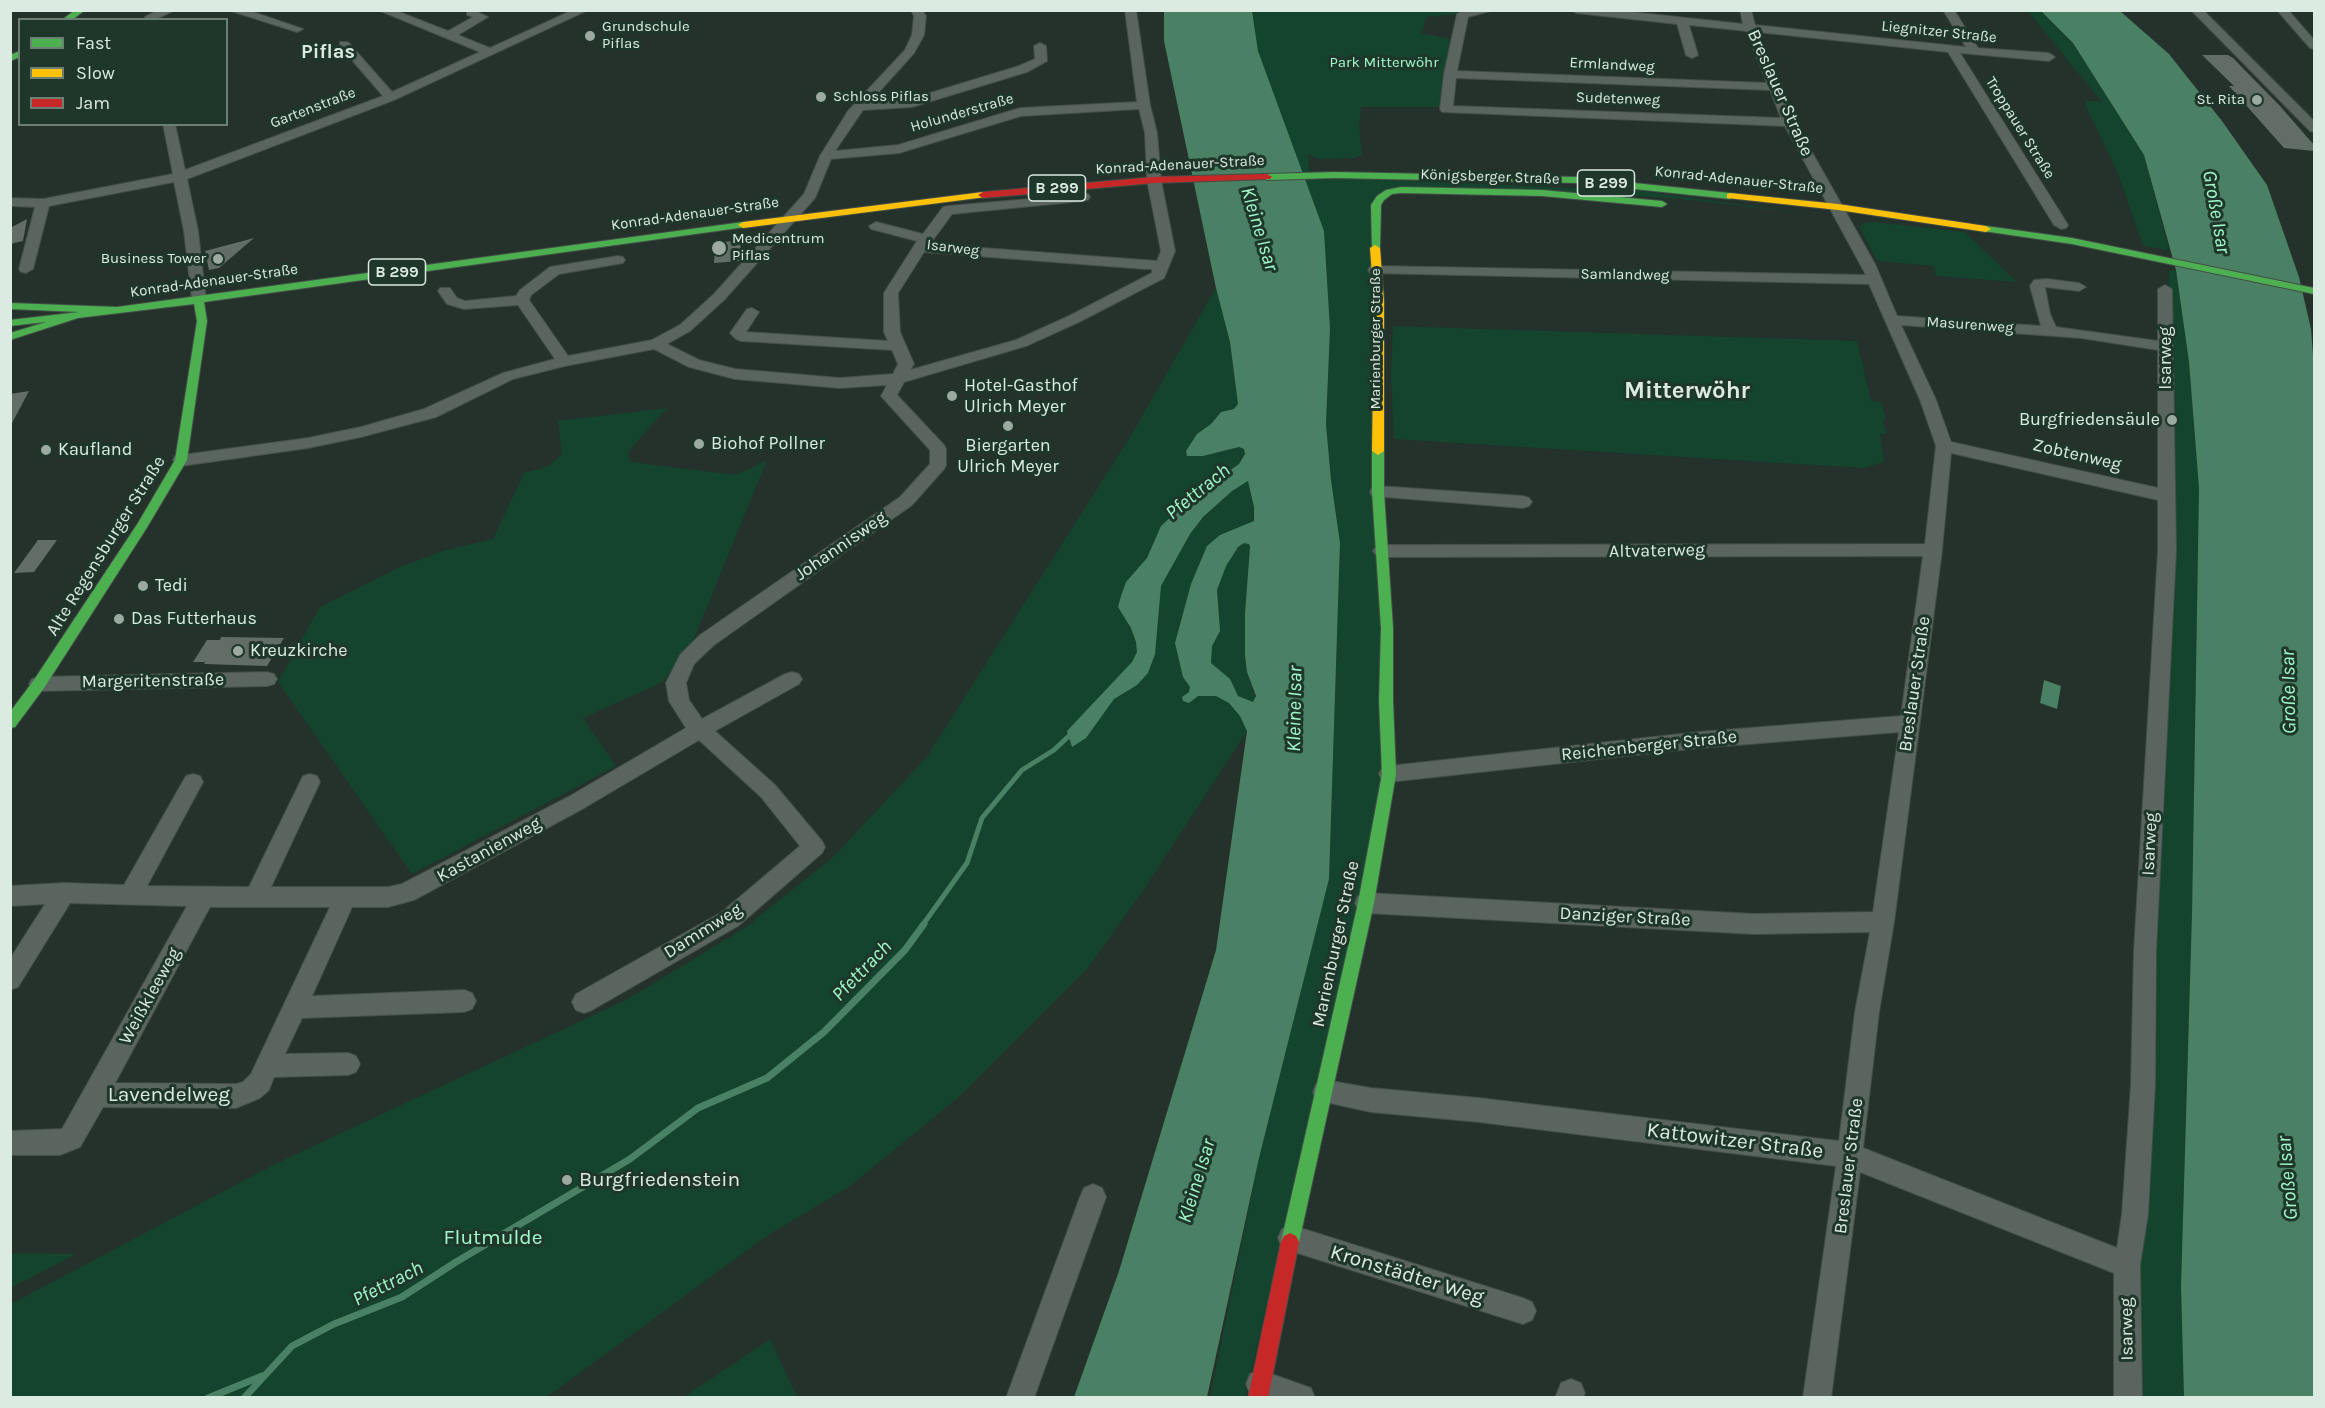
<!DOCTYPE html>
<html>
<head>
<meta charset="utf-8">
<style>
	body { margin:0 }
	#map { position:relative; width:2325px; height:1408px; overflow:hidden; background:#25312b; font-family:Karla,sans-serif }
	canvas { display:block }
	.frame { position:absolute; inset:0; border:12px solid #dcebe2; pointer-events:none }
	.legend { position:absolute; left:18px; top:18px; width:210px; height:108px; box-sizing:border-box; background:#1f372a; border:2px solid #6b7f74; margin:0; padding:8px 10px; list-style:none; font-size:18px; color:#dcebe2 }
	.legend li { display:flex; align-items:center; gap:12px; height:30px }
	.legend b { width:30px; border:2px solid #6b7f74 }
</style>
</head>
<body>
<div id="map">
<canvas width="2325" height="1408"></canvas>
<div class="frame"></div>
<ul class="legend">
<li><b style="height:8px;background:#4caf50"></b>Fast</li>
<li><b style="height:8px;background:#ffc107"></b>Slow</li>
<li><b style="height:8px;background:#c62828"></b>Jam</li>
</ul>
</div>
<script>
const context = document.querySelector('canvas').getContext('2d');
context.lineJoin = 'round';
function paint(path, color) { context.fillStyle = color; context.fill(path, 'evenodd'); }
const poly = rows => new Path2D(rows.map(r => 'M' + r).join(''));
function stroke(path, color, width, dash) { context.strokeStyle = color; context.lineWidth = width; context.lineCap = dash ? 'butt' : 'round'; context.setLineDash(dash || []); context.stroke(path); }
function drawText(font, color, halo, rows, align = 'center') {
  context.font = font + ' Karla,sans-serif'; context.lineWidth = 6; context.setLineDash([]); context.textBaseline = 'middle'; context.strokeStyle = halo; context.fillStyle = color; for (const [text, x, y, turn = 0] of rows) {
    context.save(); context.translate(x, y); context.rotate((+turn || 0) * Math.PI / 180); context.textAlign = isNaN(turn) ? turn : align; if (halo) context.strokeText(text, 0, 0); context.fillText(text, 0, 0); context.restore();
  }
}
const green = poly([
	[1252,11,1460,11,1456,14,1427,17,1421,33,1450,39,1443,107,1361,107,1359,127,1362,154,1356,158,1319,159,1308,154,1309,169,1314,180,1343,178,1641,191,1809,214,1681,199,1545,190,1419,188,1380,198,1389,774,1245,1397,1210,1398,1259,1158,1329,879,1340,543,1331,480,1326,424,1330,329,1258,51],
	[2028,11,2041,11,2073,43,2144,155,2169,250,2143,246,2118,173,2086,107,2086,101,2101,101],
	[1874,222,1965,232,2017,282,1936,276,1933,266,1877,261,1860,228,1863,223],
	[2176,270,2189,362,2199,488,2192,913,2181,1286,2184,1397,2128,1397,2171,342,2169,271],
	[1216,288,1230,342,1238,404,1235,409,1221,412,1211,424,1197,434,1187,456,1203,456,1239,447,1244,449,1245,454,1240,460,1250,485,1254,507,1245,613,1247,672,1256,701,1247,731,1145,888,1087,969,959,1097,850,1186,765,1237,547,1397,11,1398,11,1304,275,1164,628,999,746,927,833,857,926,758,1130,437],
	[1393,326,1857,341,1871,401,1881,402,1886,420,1883,421,1887,434,1880,434,1884,462,1863,468,1394,439,1391,374],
	[667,408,628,452,630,462,736,475,767,460,693,641,663,682,583,718,616,766,412,874,278,682,320,607,402,566,446,550,493,539,524,473,549,466,562,454,558,421],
	[11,1253,76,1254,11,1288],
	[770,1339,797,1397,684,1397]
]);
const water = poly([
	[1164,11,1252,11,1258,51,1324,231,1330,329,1326,424,1331,480,1340,543,1329,879,1259,1158,1207,1397,1074,1397,1119,1271,1216,950,1247,731,1240,716,1229,703,1216,696,1198,696,1189,703,1183,701,1182,697,1189,692,1190,687,1183,677,1175,643,1191,584,1207,546,1220,535,1254,521,1254,507,1248,481,1232,491,1203,517,1190,534,1161,586,1155,654,1148,673,1137,685,1114,699,1086,738,1072,747,1067,731,1132,662,1137,652,1136,642,1131,628,1118,607,1121,596,1126,582,1147,558,1161,526,1193,497,1239,464,1245,454,1244,449,1239,447,1203,456,1187,456,1186,451,1197,434,1211,424,1221,412,1234,409,1238,404,1230,342,1216,288,1164,41],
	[1244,543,1249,544,1250,547,1245,613,1245,655,1247,672,1256,696,1253,702,1238,696,1230,679,1211,663,1212,646,1220,631,1217,590,1226,566,1238,547],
	[2041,11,2120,11,2169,54,2222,121,2267,185,2299,277,2311,329,2314,368,2314,1397,2184,1397,2181,1286,2192,913,2199,488,2189,362,2176,270,2144,155,2073,43],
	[2044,680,2061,686,2057,709,2040,703]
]);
const streamFar1 = poly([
	[922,926,967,863,982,818,1022,770,1054,750,1073,732]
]);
const stream = poly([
	[208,1398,262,1376],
	[244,1398,292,1346,334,1324,402,1297,456,1262,630,1159,698,1108,767,1078,824,1032,905,950,924,924]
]);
const building = poly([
	[2202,55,2228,55,2233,58,2280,106,2314,145,2314,151,2284,148,2229,86,2234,86],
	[27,219,23,241,10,244,10,228],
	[254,238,219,268,209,270,205,251],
	[741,240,740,261,714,263,715,243],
	[29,391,10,427,10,394],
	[38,540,57,540,34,572,14,573],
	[221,637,284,638,267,666,204,664,205,662,193,662,207,640,220,640]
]);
const street = poly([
	[158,10,175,10,154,20,147,19,145,17,158,10],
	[228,10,247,10,303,29,297,32,228,10],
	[378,10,394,10,448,31,473,17,467,15,467,11,475,11,488,17,458,35,490,48,573,10,588,10,394,100,187,179,198,231,206,300,204,303,199,304,192,300,184,231,174,182,49,206,33,269,26,273,21,272,19,269,35,207,10,206,10,198,43,199,173,174,163,124,175,124,185,170,383,96,340,46,340,42,348,42,392,92,480,52,378,10],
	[911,10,922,10,926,16,924,35,914,53,870,102,907,100,1019,66,1035,59,1034,46,1040,43,1046,46,1047,61,1027,72,912,107,863,110,835,151,898,145,1020,108,1137,102,1125,10,1136,10,1150,105,1157,133,1161,180,1175,251,1164,278,1079,322,1026,346,904,382,897,395,944,445,946,449,946,465,944,469,912,505,714,645,694,664,686,683,689,700,702,719,785,674,792,672,799,674,802,679,799,684,715,731,775,785,822,841,825,847,822,853,738,926,592,1010,584,1013,576,1010,572,1002,576,994,722,912,800,846,761,797,699,740,584,808,414,900,388,907,352,907,312,996,464,990,472,993,476,1001,472,1009,464,1012,302,1018,285,1054,348,1053,356,1056,360,1064,356,1072,348,1075,274,1077,269,1090,260,1098,236,1108,103,1107,80,1147,60,1155,10,1155,10,1131,62,1129,187,906,70,903,18,987,10,990,10,959,45,904,10,906,10,886,64,883,124,885,186,776,193,774,200,776,203,782,147,886,249,887,303,776,310,774,317,776,320,782,271,887,388,887,402,884,570,796,686,728,669,701,666,683,680,655,700,635,900,497,930,464,930,450,881,396,887,385,840,388,735,379,689,367,654,349,565,366,513,379,436,417,361,437,308,448,181,466,175,464,173,460,175,456,308,438,361,427,424,409,503,373,555,359,518,305,464,309,447,304,438,291,440,288,450,288,457,298,465,301,516,296,520,290,550,267,618,256,623,257,625,260,623,263,559,274,531,295,529,300,568,356,652,340,680,325,714,294,804,194,820,156,848,111,905,50,912,35,914,16,911,10],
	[1139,109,1145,133,1147,180,1161,251,1157,261,930,244,952,214,1083,201,1088,200,1090,197,1088,194,948,206,943,207,923,234,876,222,869,226,871,229,917,241,884,293,884,332,888,341,746,332,759,312,752,308,747,309,730,333,736,339,741,341,892,350,898,364,893,374,840,378,735,369,699,360,667,344,690,331,724,300,815,198,831,159,899,153,1021,116,1139,109],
	[924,252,1145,269,1152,269,1152,273,1069,316,1016,340,910,370,914,364,900,332,898,293,924,252],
	[210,907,330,907,251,1074,243,1082,236,1084,115,1083,210,907],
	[1464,10,1494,10,1468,17,1457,71,1767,83,1746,31,1689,25,1698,55,1692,58,1686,55,1677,24,1576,13,1571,10,1613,10,1743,24,1740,10,1751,10,1755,25,1966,47,1943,10,1954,10,1978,48,2049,53,2055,57,2049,61,1960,53,2068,225,2066,228,2061,229,2054,225,1948,52,1757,32,1795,122,1875,264,1897,316,2041,326,2030,286,2034,280,2047,279,2079,283,2086,287,2079,291,2045,287,2050,314,2056,327,2158,341,2158,289,2165,285,2172,289,2176,551,2156,951,2155,1085,2148,1214,2140,1265,2142,1398,2114,1398,2114,1273,1860,1172,1831,1398,1803,1398,1836,1166,1479,1122,1371,1112,1316,1100,1313,1092,1316,1084,1325,1080,1371,1088,1479,1098,1839,1141,1855,1012,1870,932,1754,934,1366,913,1358,910,1355,903,1358,896,1366,893,1754,914,1873,912,1899,732,1699,748,1389,782,1382,780,1379,774,1382,768,1389,766,1699,732,1901,716,1923,556,1382,557,1376,555,1373,551,1376,547,1382,545,1925,544,1936,446,1920,400,1869,284,1370,273,1368,270,1370,267,1375,266,1866,275,1785,126,1442,112,1440,109,1444,74,1457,14,1464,10],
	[1456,78,1770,90,1781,118,1453,106,1456,78],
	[1901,325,2081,338,2158,350,2158,488,1951,442,1936,400,1901,325],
	[1951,453,2158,500,2158,551,2134,951,2131,1085,2122,1214,2117,1248,1863,1148,1879,1012,1894,922,1942,550,1951,453],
	[2191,10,2203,10,2314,121,2314,132,2310,131,2191,10],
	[2277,10,2288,10,2314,40,2314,49,2310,48,2277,10],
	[1378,486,1523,496,1529,498,1532,502,1529,506,1523,508,1372,496,1370,492,1372,488,1378,486],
	[267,672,274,674,277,679,274,684,267,686,39,691,32,689,29,684,32,679,39,677,267,672],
	[1093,1184,1102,1188,1106,1197,1034,1398,1006,1398,1080,1197,1084,1188,1093,1184],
	[1291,1225,1523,1298,1532,1302,1536,1311,1532,1320,1523,1324,1291,1251,1282,1247,1278,1238,1282,1229,1291,1225],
	[1260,1370,1311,1388,1315,1398,1259,1398,1250,1394,1246,1384,1250,1374,1260,1370],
	[1571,1379,1581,1383,1585,1393,1583,1398,1555,1398,1561,1383,1571,1379]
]);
const fast = poly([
	[75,10,85,10,72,20,62,20,75,10],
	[20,51,20,57,10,61,10,55,20,51],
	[1335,172,1577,177,1730,193,1735,196,1730,199,1577,183,1335,178,1267,180,1262,177,1267,174,1335,172],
	[1401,187,1542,190,1662,201,1667,204,1662,207,1542,196,1401,193,1392,194,1384,200,1381,205,1380,248,1372,250,1371,205,1377,196,1386,190,1401,187],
	[743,222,746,223,746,227,204,302,207,321,187,460,146,529,44,688,15,727,10,728,10,712,34,680,138,523,175,460,197,321,194,304,78,318,10,340,10,333,46,322,10,326,10,320,79,312,10,309,10,303,117,307,743,222],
	[1986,226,2072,238,2314,288,2314,294,2072,244,1983,231,1983,227,1986,226],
	[1378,447,1384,451,1384,492,1393,628,1393,701,1396,774,1374,903,1299,1242,1296,1248,1290,1251,1284,1248,1281,1242,1358,903,1382,774,1379,701,1381,628,1372,492,1372,451,1378,447]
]);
const slow = poly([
	[983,192,986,193,986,197,743,228,738,225,743,222,983,192],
	[1730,193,1838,204,1986,226,1991,229,1986,232,1838,210,1727,198,1727,194,1730,193],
	[1375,245,1380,248,1384,301,1384,451,1378,455,1372,451,1374,301,1370,248,1375,245]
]);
const jam = poly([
	[1267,174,1272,177,1270,179,1154,183,983,198,978,195,983,192,1154,177,1267,174],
	[1290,1233,1296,1236,1299,1242,1268,1398,1248,1398,1281,1242,1284,1236,1290,1233]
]);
const markers = [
	[590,36,6,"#9caaa2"],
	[821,97,6,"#9caaa2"],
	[2257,100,6,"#9caaa2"],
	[719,248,8,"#9caaa2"],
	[218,259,6,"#9caaa2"],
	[952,396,6,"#9caaa2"],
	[2172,420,6,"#9caaa2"],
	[1008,426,6,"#9caaa2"],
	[699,444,6,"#9caaa2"],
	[46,450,6,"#9caaa2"],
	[143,586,6,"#9caaa2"],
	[119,619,6,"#9caaa2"],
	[238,651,6,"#9caaa2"],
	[567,1180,6,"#9caaa2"]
];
const farPoinames = [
	["Grundschule",602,27],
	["Piflas",602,44],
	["Schloss Piflas",833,97],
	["St. Rita",2245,100,"right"],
	["Medicentrum",732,239],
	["Piflas",732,256],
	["Business Tower",206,259,"right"]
];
const farStreetnames = [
	["Liegnitzer Straße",1939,32,6],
	["Ermlandweg",1612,65,3],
	["Sudetenweg",1618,99,2],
	["Gartenstraße",313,108,-21],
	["Holunderstraße",962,113,-16],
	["Troppauer Straße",2020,128,58],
	["Konrad-Adenauer-Straße",1180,165,-3],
	["Königsberger Straße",1490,177,2],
	["Konrad-Adenauer-Straße",1739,180,6],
	["Konrad-Adenauer-Straße",695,214,-8],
	["Isarweg",953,248,7],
	["Samlandweg",1625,275,1],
	["Konrad-Adenauer-Straße",214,281,-8],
	["Masurenweg",1970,325,4],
	["Marienburger Straße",1376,339,-90]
];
const farParknames = [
	["Park Mitterwöhr",1384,63]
];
const shields = [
	[1606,183,57],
	[1057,188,57],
	[397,272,57]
];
const shieldNames = [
	["B 299",1606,183],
	["B 299",1057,188],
	["B 299",397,272]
];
const streetNames = [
	["Breslauer Straße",1780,93,66],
	["Isarweg",2166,358,-90],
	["Zobtenweg",2077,455,13],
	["Alte Regensburger Straße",106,546,-58],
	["Johannisweg",841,546,-35],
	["Altvaterweg",1657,551,-1],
	["Margeritenstraße",153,681,-1],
	["Breslauer Straße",1915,684,-82],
	["Reichenberger Straße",1649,746,-6],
	["Isarweg",2150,844,-87],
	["Kastanienweg",489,850,-29],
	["Danziger Straße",1625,917,3],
	["Dammweg",703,931,-32],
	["Marienburger Straße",1336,944,-78],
	["Weißkleeweg",150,996,-61],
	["Breslauer Straße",1849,1166,-83],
	["Isarweg",2127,1329,-91]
];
const poiNames = [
	["Hotel-Gasthof",964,386],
	["Ulrich Meyer",964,407],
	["Burgfriedensäule",2160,420,"right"],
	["Biohof Pollner",711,444],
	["Biergarten",1008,446,"center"],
	["Ulrich Meyer",1008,467,"center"],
	["Kaufland",58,450],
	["Tedi",155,586],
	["Das Futterhaus",131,619],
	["Kreuzkirche",250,651]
];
const farDistrictnames = [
	["Piflas",328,52]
];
const waterNames = [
	["Große Isar",2216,212,80],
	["Kleine Isar",1259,229,73],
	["Pfettrach",1198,492,-39],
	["Große Isar",2289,692,-91],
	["Kleine Isar",1295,709,-89],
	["Pfettrach",862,971,-46],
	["Große Isar",2288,1178,-95],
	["Kleine Isar",1197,1181,-73],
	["Pfettrach",388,1284,-27]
];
const nearStreetnames = [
	["Lavendelweg",169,1095],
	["Kattowitzer Straße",1735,1141,7],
	["Kronstädter Weg",1407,1275,17]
];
const nearPoinames = [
	["Burgfriedenstein",579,1180]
];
const nearParknames = [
	["Flutmulde",493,1238]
];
const districtNames = [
	["Mitterwöhr",1687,391]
];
paint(green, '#14442e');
paint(water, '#4a8064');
stroke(streamFar1, '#4a8064', 5);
stroke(stream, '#4a8064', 7);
paint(building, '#626d67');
stroke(street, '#434e48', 2);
stroke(fast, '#434e48', 2);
stroke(slow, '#434e48', 2);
stroke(jam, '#434e48', 2);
paint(street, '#5b6560');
paint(fast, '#4caf50');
paint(slow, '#ffc107');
paint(jam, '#c62828');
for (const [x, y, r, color] of markers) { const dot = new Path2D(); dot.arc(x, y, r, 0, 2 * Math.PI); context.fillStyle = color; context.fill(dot); stroke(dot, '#1f372a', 2); }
drawText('15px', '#dcebe2', '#1f372a', farPoinames, 'left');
drawText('15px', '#dcebe2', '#1f372a', farStreetnames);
drawText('15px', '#a1facb', '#1f372a', farParknames);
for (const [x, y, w] of shields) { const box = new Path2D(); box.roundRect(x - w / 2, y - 13, w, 26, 4.5); context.fillStyle = '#1f372a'; context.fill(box); stroke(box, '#dcebe2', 1.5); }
drawText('bold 16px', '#dcebe2', null, shieldNames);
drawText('18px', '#dcebe2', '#1f372a', streetNames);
drawText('18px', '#dcebe2', '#1f372a', poiNames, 'left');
drawText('bold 20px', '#dcebe2', '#1f372a', farDistrictnames);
drawText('italic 20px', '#a1facb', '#1f372a', waterNames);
drawText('21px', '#dcebe2', '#1f372a', nearStreetnames);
drawText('21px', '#dcebe2', '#1f372a', nearPoinames, 'left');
drawText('21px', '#a1facb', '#1f372a', nearParknames);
drawText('bold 24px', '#dcebe2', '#1f372a', districtNames);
</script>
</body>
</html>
